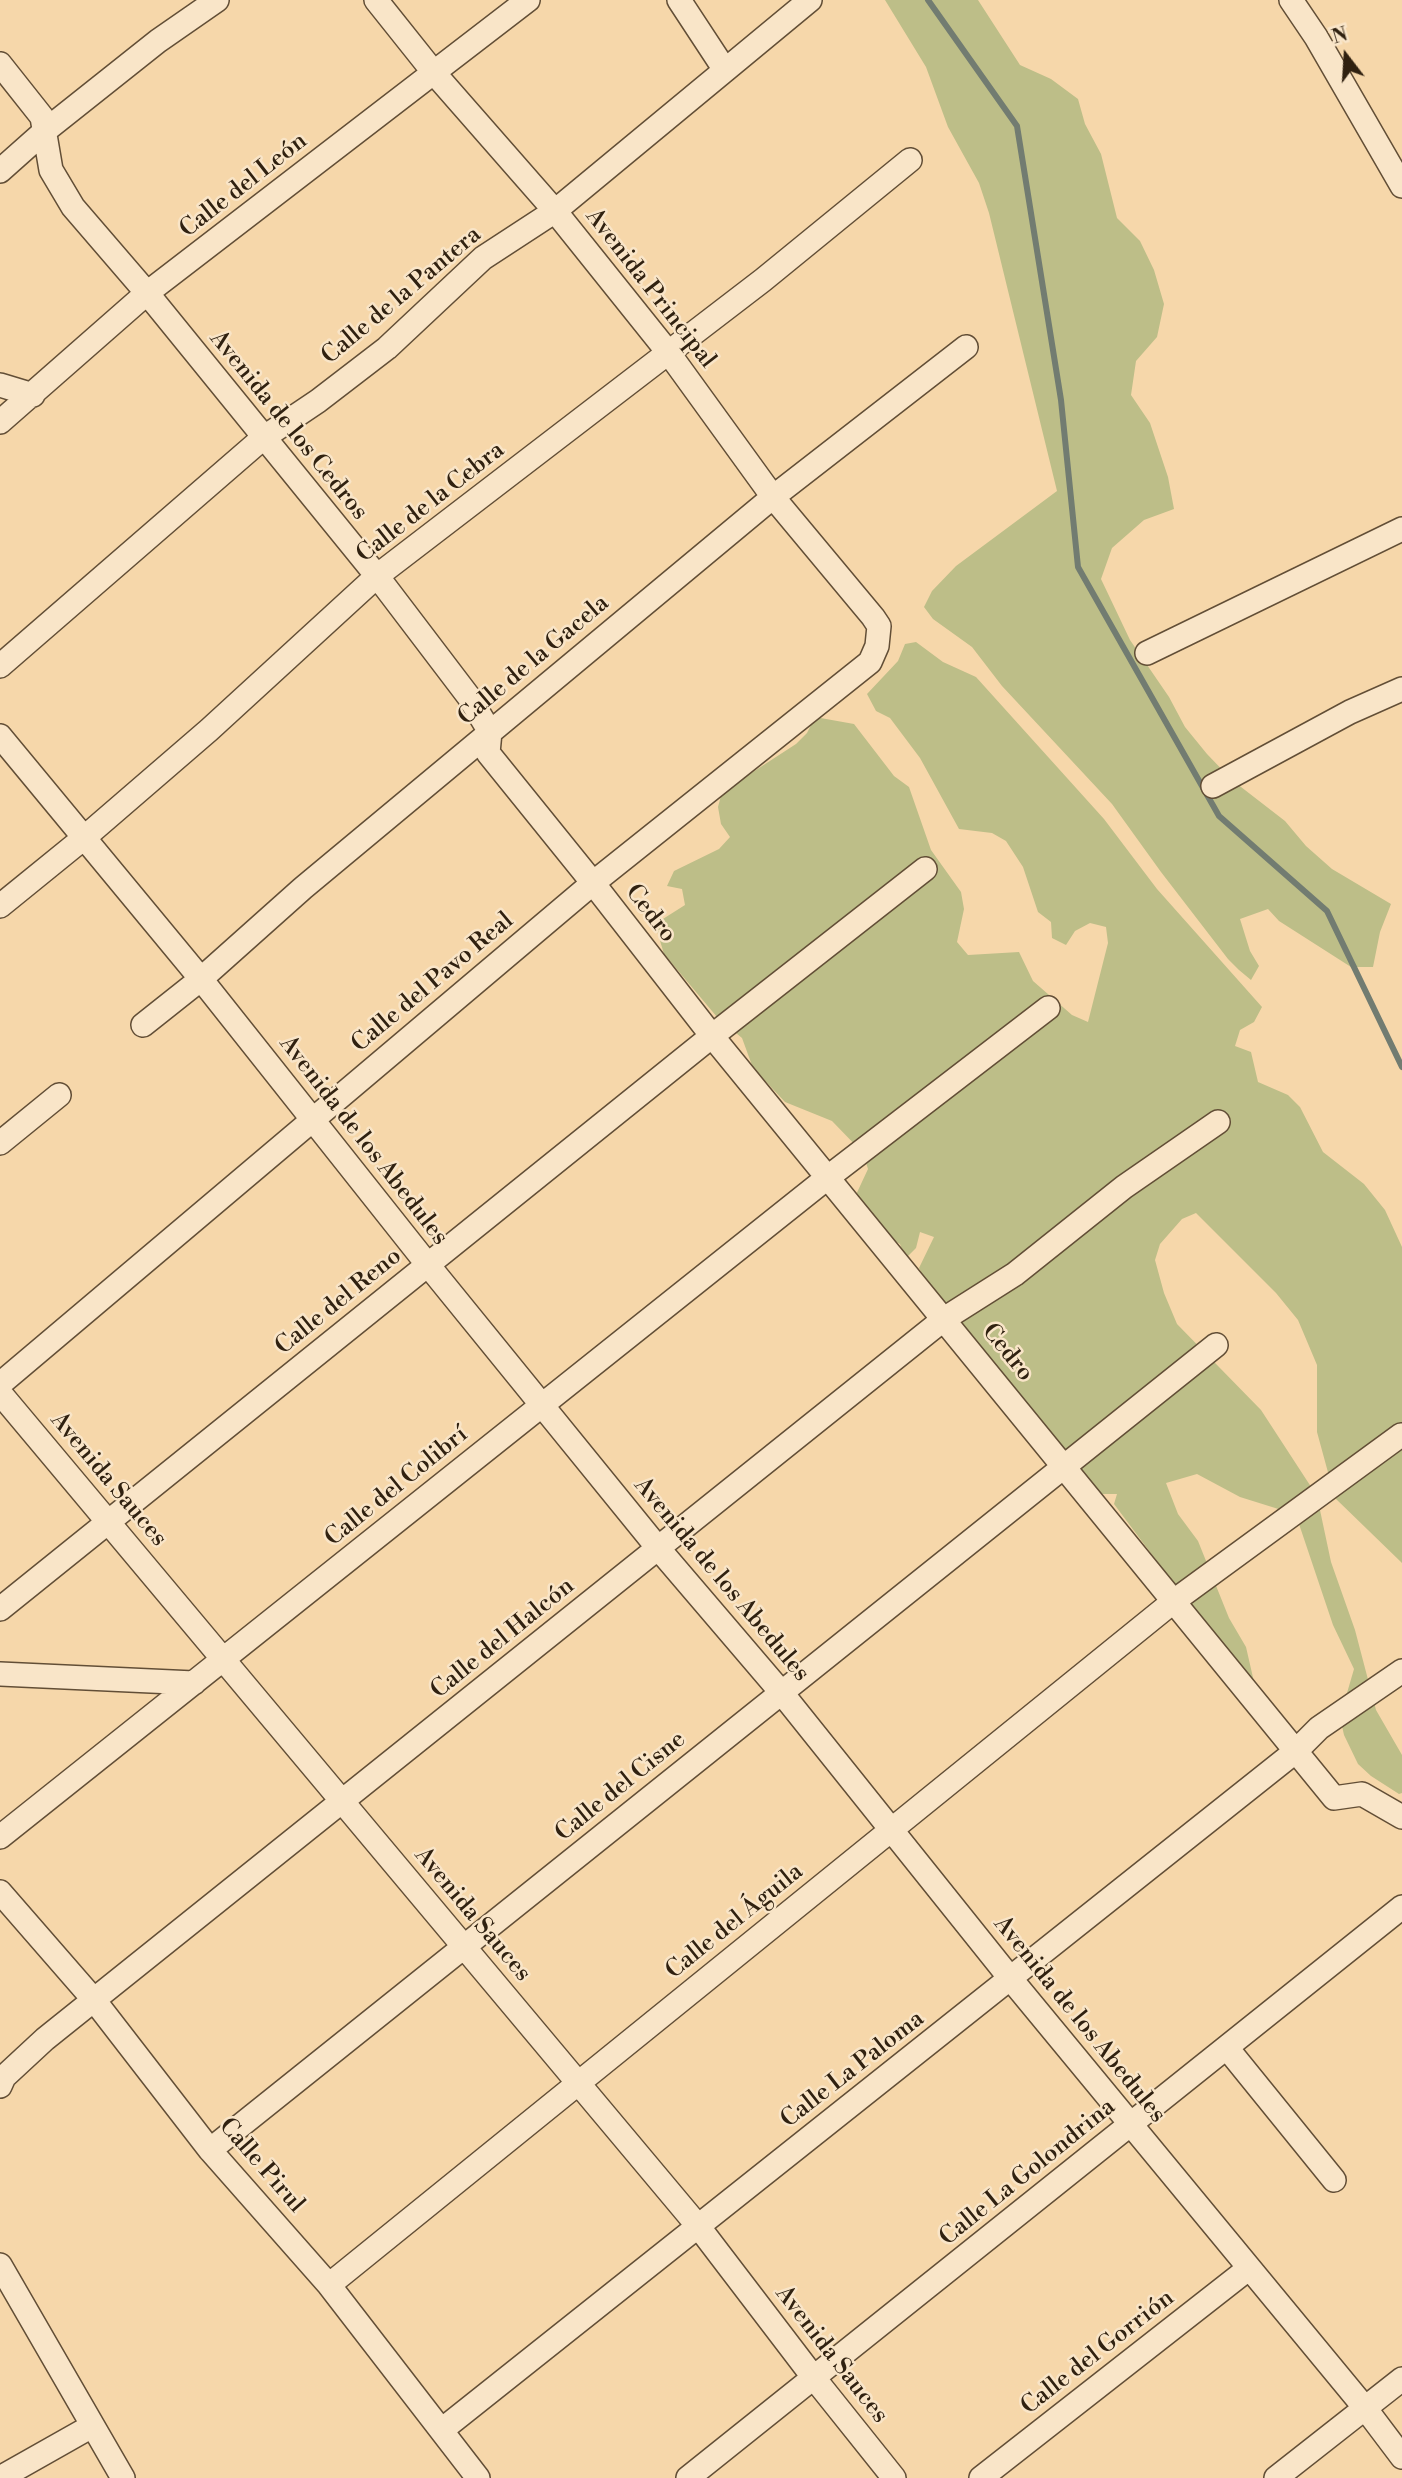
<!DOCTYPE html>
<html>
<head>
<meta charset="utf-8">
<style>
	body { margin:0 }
	#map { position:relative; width:1402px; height:2478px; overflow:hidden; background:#f6d7aa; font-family:"Libre Bodoni",serif }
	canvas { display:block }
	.north { position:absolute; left:1311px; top:21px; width:70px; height:70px; -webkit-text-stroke:5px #f9e5c8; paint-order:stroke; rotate:343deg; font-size:19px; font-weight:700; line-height:28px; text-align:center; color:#302110 }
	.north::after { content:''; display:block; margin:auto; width:24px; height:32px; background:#302110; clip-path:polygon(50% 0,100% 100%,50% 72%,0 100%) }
</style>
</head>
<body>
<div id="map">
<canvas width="1402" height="2478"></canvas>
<div class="north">N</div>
</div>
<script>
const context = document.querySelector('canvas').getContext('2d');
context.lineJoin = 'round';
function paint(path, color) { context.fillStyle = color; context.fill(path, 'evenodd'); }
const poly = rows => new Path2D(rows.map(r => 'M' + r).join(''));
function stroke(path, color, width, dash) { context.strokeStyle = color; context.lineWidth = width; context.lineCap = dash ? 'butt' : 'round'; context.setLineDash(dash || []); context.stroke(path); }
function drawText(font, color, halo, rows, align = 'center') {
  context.font = font + ' "Libre Bodoni",serif'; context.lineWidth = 5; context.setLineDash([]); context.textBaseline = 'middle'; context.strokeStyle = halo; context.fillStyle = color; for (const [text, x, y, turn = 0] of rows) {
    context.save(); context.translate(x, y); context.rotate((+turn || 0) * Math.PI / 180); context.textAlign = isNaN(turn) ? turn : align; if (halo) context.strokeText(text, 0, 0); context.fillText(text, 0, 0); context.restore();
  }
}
const green = poly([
	[885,0,978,0,1020,65,1051,79,1078,99,1085,124,1101,154,1117,218,1140,241,1154,270,1164,304,1157,337,1136,361,1131,395,1150,423,1168,477,1174,509,1144,520,1112,548,1101,579,1130,640,1169,697,1185,727,1207,754,1232,780,1285,821,1306,846,1332,869,1391,904,1380,932,1373,967,1351,967,1279,921,1268,909,1240,919,1250,951,1259,966,1251,980,1239,970,1228,959,1161,872,1112,804,1002,686,972,647,933,619,924,607,932,591,956,566,1057,491,989,213,979,183,948,127,926,67],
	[916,642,943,662,976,677,1104,819,1157,889,1262,1007,1254,1022,1240,1030,1235,1046,1251,1052,1258,1082,1288,1095,1300,1107,1323,1152,1364,1184,1385,1210,1402,1247,1402,1563,1335,1498,1317,1432,1317,1365,1298,1320,1276,1293,1196,1213,1182,1219,1160,1244,1155,1260,1164,1293,1177,1324,1261,1410,1317,1496,1331,1562,1355,1630,1376,1710,1402,1755,1402,1793,1399,1794,1371,1776,1358,1764,1344,1735,1340,1717,1354,1669,1333,1625,1299,1524,1288,1512,1240,1497,1197,1474,1166,1483,1178,1514,1198,1541,1229,1618,1246,1647,1257,1695,1114,1504,1117,1494,1101,1494,933,1294,919,1268,934,1237,920,1232,916,1248,905,1259,900,1244,884,1236,854,1199,868,1169,863,1153,832,1121,785,1102,753,1068,742,1038,717,1017,664,954,655,924,685,905,682,889,667,886,674,871,719,849,730,837,721,824,718,807,722,792,796,744,807,733,815,717,854,724,894,776,909,787,931,850,961,892,964,909,957,942,968,955,1019,952,1033,981,1072,1015,1088,1022,1108,943,1106,927,1090,923,1075,931,1066,945,1052,938,1051,922,1038,912,1023,867,1006,841,992,833,959,829,920,758,890,718,876,711,867,694,898,661,905,644]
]);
const stream = poly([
	[928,0,1017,126,1061,400,1078,567,1219,816,1327,911,1402,1067]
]);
const minor = poly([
	[679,0,725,70],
	[1291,0,1316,37,1402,186],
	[0,64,42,117,51,170,73,207,147,293,377,576,469,697,490,732,488,753,593,883,712,1036,1334,1798,1362,1794,1402,1817],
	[0,171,46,130,158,41,217,0],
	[0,385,33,395],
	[0,422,147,293,528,0],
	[1147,653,1402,529],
	[0,666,263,438,318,401,387,348,483,258,555,211,810,0],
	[0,736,201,979,428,1265,658,1548,781,1692,1010,1978,1365,2408,1402,2457],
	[1213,786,1350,712,1402,689],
	[0,906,85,837,209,730,377,576,763,280,910,160],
	[143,1025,201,979,303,888,773,497,966,347],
	[0,1143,59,1095],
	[0,1384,593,883,870,662,877,646,879,626,873,617,773,497,668,352,555,211,435,74,376,0],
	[0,1393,698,2226,814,2378,894,2478],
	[0,1609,712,1036,925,869],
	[0,1674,194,1683],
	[0,1837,827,1178,1048,1008],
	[0,1892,94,2000,210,2150,329,2285,478,2478],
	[1227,2048,1334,2180],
	[0,2086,4,2077,45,2039,944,1319,1015,1274,1124,1187,1218,1122],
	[210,2150,1216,1345],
	[0,2265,123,2478],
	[329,2285,1174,1601,1401,1435],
	[443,2429,1296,1751,1319,1728,1402,1671],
	[0,2478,92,2426],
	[688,2478,1402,1907],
	[981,2478,1248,2269],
	[1276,2478,1402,2379]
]);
const streetNames = [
	["Calle del León",244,186,-38],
	["Avenida Principal",650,289,52],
	["Calle de la Pantera",402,296,-40],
	["Avenida de los Cedros",288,426,51],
	["Calle de la Cebra",431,503,-38],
	["Calle de la Gacela",534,661,-40],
	["Cedro",650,914,52],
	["Calle del Pavo Real",433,983,-40],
	["Avenida de los Abedules",363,1141,52],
	["Calle del Reno",339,1302,-39],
	["Cedro",1007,1353,51],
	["Avenida Sauces",108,1480,50],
	["Calle del Colibrí",397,1487,-39],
	["Avenida de los Abedules",721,1580,50],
	["Calle del Halcón",503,1639,-39],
	["Calle del Cisne",621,1787,-39],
	["Avenida Sauces",472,1915,50],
	["Calle del Águila",735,1922,-39],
	["Avenida de los Abedules",1079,2020,51],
	["Calle La Paloma",853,2070,-38],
	["Calle Pirul",261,2166,49],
	["Calle La Golondrina",1028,2173,-39],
	["Calle del Gorrión",1098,2353,-38],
	["Avenida Sauces",831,2355,52]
];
paint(green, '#bdbe88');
stroke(stream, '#727c71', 6);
stroke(minor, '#624e36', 26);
stroke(minor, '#f9e5c8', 23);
drawText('24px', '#302110', '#f9e5c8', streetNames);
</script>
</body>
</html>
